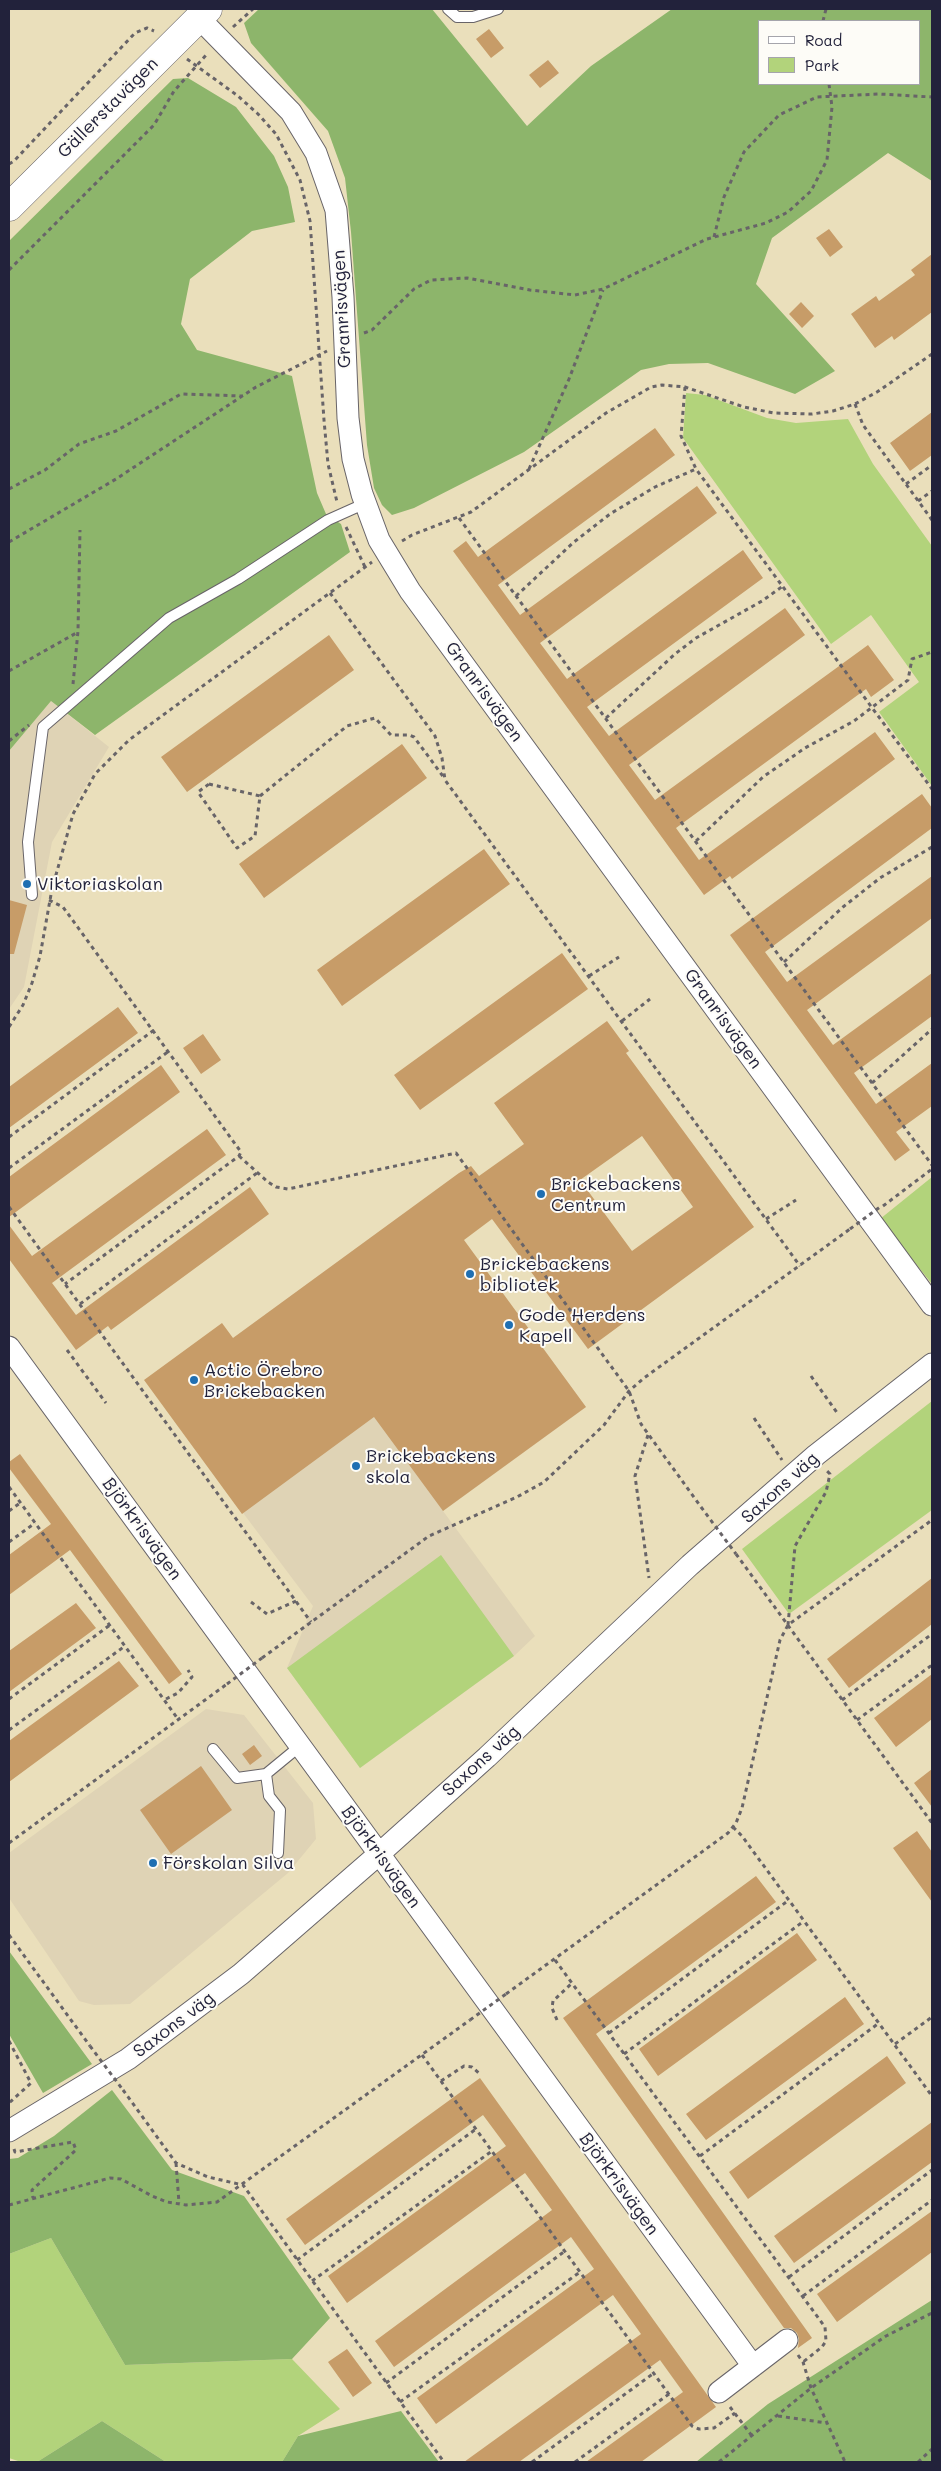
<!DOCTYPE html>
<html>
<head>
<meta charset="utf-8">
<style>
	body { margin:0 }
	#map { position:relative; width:941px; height:2471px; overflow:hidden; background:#eadfbb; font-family:Mali,sans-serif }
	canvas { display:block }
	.frame { position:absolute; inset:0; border:10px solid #22223b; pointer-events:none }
	.legend { position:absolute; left:758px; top:20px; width:162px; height:65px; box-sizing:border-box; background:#fdfcf7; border:1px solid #a5a5ac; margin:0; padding:6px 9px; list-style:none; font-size:15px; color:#22223b }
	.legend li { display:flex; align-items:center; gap:10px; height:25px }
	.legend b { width:25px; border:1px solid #a5a5ac }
</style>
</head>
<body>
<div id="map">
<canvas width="941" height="2471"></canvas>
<div class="frame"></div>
<ul class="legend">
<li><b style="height:6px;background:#fff"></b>Road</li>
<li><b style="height:14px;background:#b2d37b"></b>Park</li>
</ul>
</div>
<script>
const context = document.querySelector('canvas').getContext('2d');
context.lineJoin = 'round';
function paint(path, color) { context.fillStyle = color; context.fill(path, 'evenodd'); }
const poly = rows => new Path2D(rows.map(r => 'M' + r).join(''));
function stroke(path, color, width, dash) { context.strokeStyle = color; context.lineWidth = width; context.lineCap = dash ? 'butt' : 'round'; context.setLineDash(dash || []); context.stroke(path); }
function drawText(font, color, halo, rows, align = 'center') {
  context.font = font + ' Mali,sans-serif'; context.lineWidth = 4; context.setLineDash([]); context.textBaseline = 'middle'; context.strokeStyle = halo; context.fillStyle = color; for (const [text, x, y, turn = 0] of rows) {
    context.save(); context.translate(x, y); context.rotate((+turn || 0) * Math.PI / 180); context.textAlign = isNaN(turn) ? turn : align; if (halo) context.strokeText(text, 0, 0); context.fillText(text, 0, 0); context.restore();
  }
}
const built = poly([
	[51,701,109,747,52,842,24,987,9,1009,9,751],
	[403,1214,499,1345,526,1325,586,1407,443,1511,535,1636,514,1656,360,1768,287,1668,313,1606,174,1421,252,1364,233,1338],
	[206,1709,244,1715,313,1803,316,1839,288,1873,130,2004,94,2005,79,2001,9,1898,9,1853]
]);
const green = poly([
	[686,393,705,395,767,418,796,423,848,419,873,464,932,546,932,786,879,712,919,682,871,615,831,644,683,438],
	[932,1177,932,1284,880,1219],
	[932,1401,932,1510,789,1614,742,1549],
	[441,1555,514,1656,360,1768,287,1668],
	[51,2238,125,2365,292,2359,340,2409,298,2436,282,2462,166,2462,102,2421,37,2462,21,2462,9,2458,9,2254]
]);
const forest = poly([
	[259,9,432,9,527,126,591,66,672,9,932,9,932,181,888,153,772,238,756,284,835,371,795,394,708,363,669,364,641,370,524,452,414,508,392,515,382,505,374,488,367,445,351,232,345,178,328,131,251,43,244,23],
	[920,21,920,84,760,84,760,21],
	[188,78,236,107,274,156,288,187,295,222,252,231,190,279,181,324,197,350,292,376,317,493,326,514,341,524,350,552,95,735,51,701,9,751,9,241,173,79],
	[9,1951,92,2064,43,2093,9,2034],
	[112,2090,172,2170,244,2196,330,2318,292,2359,125,2365,51,2238,9,2254,9,2159,18,2158,54,2136],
	[932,2300,932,2462,696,2462,768,2404],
	[401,2411,439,2462,282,2462,298,2436],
	[102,2421,166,2462,37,2462]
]);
const building = poly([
	[489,29,504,48,491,58,476,39],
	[548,60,559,73,540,88,529,75],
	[829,229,843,247,830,257,816,238],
	[932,254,932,312,894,340,892,336,875,348,851,314,876,296,879,301,915,275,911,270],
	[801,302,814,316,802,328,789,314],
	[932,412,932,455,910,471,890,443],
	[655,428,675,455,498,585,520,615,697,486,717,513,540,643,567,679,743,550,763,578,587,707,609,736,785,608,805,635,629,765,655,800,868,645,894,680,871,697,866,689,676,828,699,860,875,732,895,759,732,879,730,876,704,895,453,551,466,541,478,557],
	[329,635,354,670,187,792,161,757],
	[402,744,427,778,264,898,239,864],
	[922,794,932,808,932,828,765,952,787,982,932,876,932,918,807,1010,833,1045,932,973,932,1016,854,1073,876,1104,932,1063,932,1106,896,1132,910,1150,895,1161,730,935],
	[484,849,510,884,342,1006,317,970],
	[9,900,27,905,14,954,9,954],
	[562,953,588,989,420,1110,394,1075],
	[118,1007,138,1033,9,1128,9,1087],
	[607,1021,629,1051,626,1053,754,1227,588,1349,492,1219,464,1240,586,1407,443,1511,374,1417,242,1514,144,1380,222,1323,233,1338,459,1173,471,1166,479,1176,524,1144,494,1103],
	[642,1136,693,1207,632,1251,580,1180],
	[203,1034,221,1060,201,1074,183,1048],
	[161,1065,180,1092,9,1217,9,1177],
	[207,1129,226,1155,52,1283,76,1315,250,1187,269,1214,111,1330,108,1326,76,1350,9,1259,9,1225,32,1256],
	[20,1454,182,1674,169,1684,70,1550,9,1595,9,1555,51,1524,9,1468,9,1462],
	[932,1578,932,1624,849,1688,827,1659],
	[76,1603,96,1628,9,1692,9,1651],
	[119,1661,139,1686,9,1782,9,1741],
	[932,1674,932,1719,896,1747,874,1718],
	[254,1745,262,1756,250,1765,242,1754],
	[201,1766,232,1810,171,1854,140,1810],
	[932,1769,932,1807,914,1783],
	[917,1831,932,1852,932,1902,893,1848],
	[756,1876,776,1902,596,2034,812,2338,798,2348,799,2339,797,2333,791,2328,784,2328,563,2018],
	[797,1933,817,1960,658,2076,639,2049],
	[845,1997,864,2024,706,2140,686,2114],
	[887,2056,906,2083,748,2199,729,2172],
	[480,2078,716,2407,641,2462,586,2462,683,2392,660,2360,519,2462,464,2462,641,2334,613,2295,436,2424,417,2398,594,2269,571,2237,394,2367,375,2341,552,2210,525,2173,347,2303,328,2276,506,2146,483,2115,305,2245,286,2219],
	[932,2122,932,2162,794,2263,774,2236],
	[932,2211,932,2252,837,2322,817,2294],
	[347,2349,372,2383,353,2397,328,2362]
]);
const path = poly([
	[823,21,826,9],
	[233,27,253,9],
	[187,59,238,96,258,114,276,134,300,180,310,221,324,420,328,464,337,502],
	[9,164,14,161,135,33,147,28,154,31],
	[714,237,724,197,744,152,779,115,817,97,879,94,932,97],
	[9,270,154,125,174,91,208,53],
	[364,333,372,330,414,289,431,280,467,278,530,290,575,295,603,289,707,239,766,223,788,212,811,191,827,160,832,107,829,84],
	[685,387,681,436,696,469,932,789],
	[855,404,863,425,932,520],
	[529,469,569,379,603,290],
	[906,484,932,465],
	[9,489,45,470,79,444,116,431,181,394,243,396],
	[918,501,932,491],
	[459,518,932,1165],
	[346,527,365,567],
	[402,541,412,535,471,512,606,413,651,387,662,385,685,387,744,407,774,413,812,414,833,411,855,404,877,392,932,354],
	[9,542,116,479,256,387,327,351],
	[330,593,435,736,442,758,445,780,800,1266],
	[516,596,574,542,610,514,655,487,696,469],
	[9,671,78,632],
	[73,684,78,631,80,530],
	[606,718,675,654,696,638,762,601,783,586],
	[9,741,29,725],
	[209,784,260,796,255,836,237,848,198,792,209,784],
	[260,796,347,726,375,718,391,735,409,735,414,737,445,779],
	[696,841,763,777,805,748,854,721,908,680,912,659,932,652],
	[49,900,63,907,241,1152,239,1156,65,1284],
	[784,962,843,907,880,878,932,847],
	[589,976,619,957],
	[622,1021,650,999],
	[9,1027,23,1005,32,983,40,956,52,889,73,814,95,774,129,740,372,562],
	[872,1083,932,1029],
	[9,1137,154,1030],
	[239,1156,268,1182,276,1187,288,1189,456,1153,629,1391,641,1424,701,1507],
	[9,1168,169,1051],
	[883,1206,932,1169],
	[9,1207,311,1622],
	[766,1219,796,1200],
	[80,1304,257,1173],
	[67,1350,106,1403],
	[811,1376,838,1414],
	[754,1418,782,1460],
	[648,1435,635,1476,649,1578],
	[9,1487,178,1719],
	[9,1511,20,1503],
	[9,1542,35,1523],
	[736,1554,932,1823],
	[251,1602,267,1614,296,1601],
	[788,1625,795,1546,826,1492,830,1474,827,1471],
	[262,1658,429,1536,517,1497,544,1482,604,1425,629,1391,644,1378,850,1229],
	[9,1699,110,1625],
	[166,1699,178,1693,192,1677,188,1670],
	[842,1700,932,1634],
	[857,1720,932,1665],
	[9,1730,125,1646],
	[733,1827,742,1836,932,2096],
	[9,1843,227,1684],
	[9,1935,90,2046],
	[555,1960,825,2327,826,2341,822,2347,803,2362],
	[506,1994,728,1833,736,1823,742,1808,780,1640,788,1625,932,1520],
	[557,2020,552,2008,553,2001,572,1983],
	[609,2033,789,1900],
	[9,2041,31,2083,9,2103],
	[895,2044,932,2017],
	[624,2054,804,1921],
	[422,2055,692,2426,699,2429,714,2428,735,2413],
	[441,2081,464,2066,472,2067,481,2075],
	[123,2090,176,2163,208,2177,243,2185,444,2462],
	[14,2149,15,2152,73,2142,76,2150,32,2190,33,2198],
	[700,2156,879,2023],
	[176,2163,179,2203],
	[9,2205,110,2178,121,2179,152,2196,167,2202,186,2205,217,2202,470,2020],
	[297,2260,476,2129],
	[789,2277,932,2170],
	[312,2281,492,2151],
	[803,2296,932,2200],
	[798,2355,803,2362,811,2388,845,2462],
	[386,2383,565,2251],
	[400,2402,580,2272],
	[730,2407,752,2436],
	[778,2416,827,2423],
	[532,2462,654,2373],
	[575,2462,669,2394],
	[719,2462,811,2388,886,2336,932,2313],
	[918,2462,932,2449]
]);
const lane = poly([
	[448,9,457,17,473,17,498,9],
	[32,895,28,842,43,727,169,618,238,579,328,520,366,503],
	[213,1749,237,1778,266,1774],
	[278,1853,280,1810,269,1796,266,1774,300,1746]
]);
const street = poly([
	[199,18,291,112,316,153,336,210,343,297,348,418,353,459,362,494,379,540,410,591,932,1305],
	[9,1347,753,2366],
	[9,2131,128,2059,241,1974,379,1854,487,1757,690,1565,816,1455,932,1364],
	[719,2392,787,2340]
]);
const secondary = poly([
	[9,207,208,9]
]);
const pathBridge = poly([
	[850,1229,880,1207],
	[701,1507,736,1554],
	[227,1684,262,1658],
	[470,2020,506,1994],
	[90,2046,123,2090]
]);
const markers = [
	[27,884,5,"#1f6fb2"],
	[541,1194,5,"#1f6fb2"],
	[470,1274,5,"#1f6fb2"],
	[509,1325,5,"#1f6fb2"],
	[194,1380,5,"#1f6fb2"],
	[356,1466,5,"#1f6fb2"],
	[153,1863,5,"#1f6fb2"]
];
const streetNames = [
	["Gällerstavägen",108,108,-45],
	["Granrisvägen",342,309,-93],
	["Granrisvägen",484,692,54],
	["Granrisvägen",723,1019,54],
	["Saxons väg",780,1488,-42],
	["Björkrisvägen",142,1529,54],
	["Saxons väg",481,1761,-42],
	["Björkrisvägen",381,1857,54],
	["Saxons väg",174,2025,-37],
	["Björkrisvägen",619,2184,54]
];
const poiNames = [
	["Viktoriaskolan",37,884],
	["Brickebackens",551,1184],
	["Centrum",551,1205],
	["Brickebackens",480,1264],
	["bibliotek",480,1285],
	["Gode Herdens",519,1315],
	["Kapell",519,1336],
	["Actic Örebro",204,1370],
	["Brickebacken",204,1391],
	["Brickebackens",366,1456],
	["skola",366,1477],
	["Förskolan Silva",163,1863]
];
paint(built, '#dfd3b5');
paint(green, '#b2d37b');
paint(forest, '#8db56b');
paint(building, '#c79c68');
stroke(lane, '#686468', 12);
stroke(street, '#686468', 23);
stroke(secondary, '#686468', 29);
stroke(path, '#686468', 3, [4, 4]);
stroke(lane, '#fff', 10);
stroke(street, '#fff', 21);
stroke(secondary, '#fff', 28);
stroke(pathBridge, '#686468', 3, [4, 4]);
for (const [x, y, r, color] of markers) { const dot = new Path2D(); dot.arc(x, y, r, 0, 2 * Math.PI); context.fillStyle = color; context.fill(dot); stroke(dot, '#fdfcf7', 2); }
drawText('18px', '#22223b', '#fdfcf7', streetNames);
drawText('18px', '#22223b', '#fdfcf7', poiNames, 'left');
</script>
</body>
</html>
